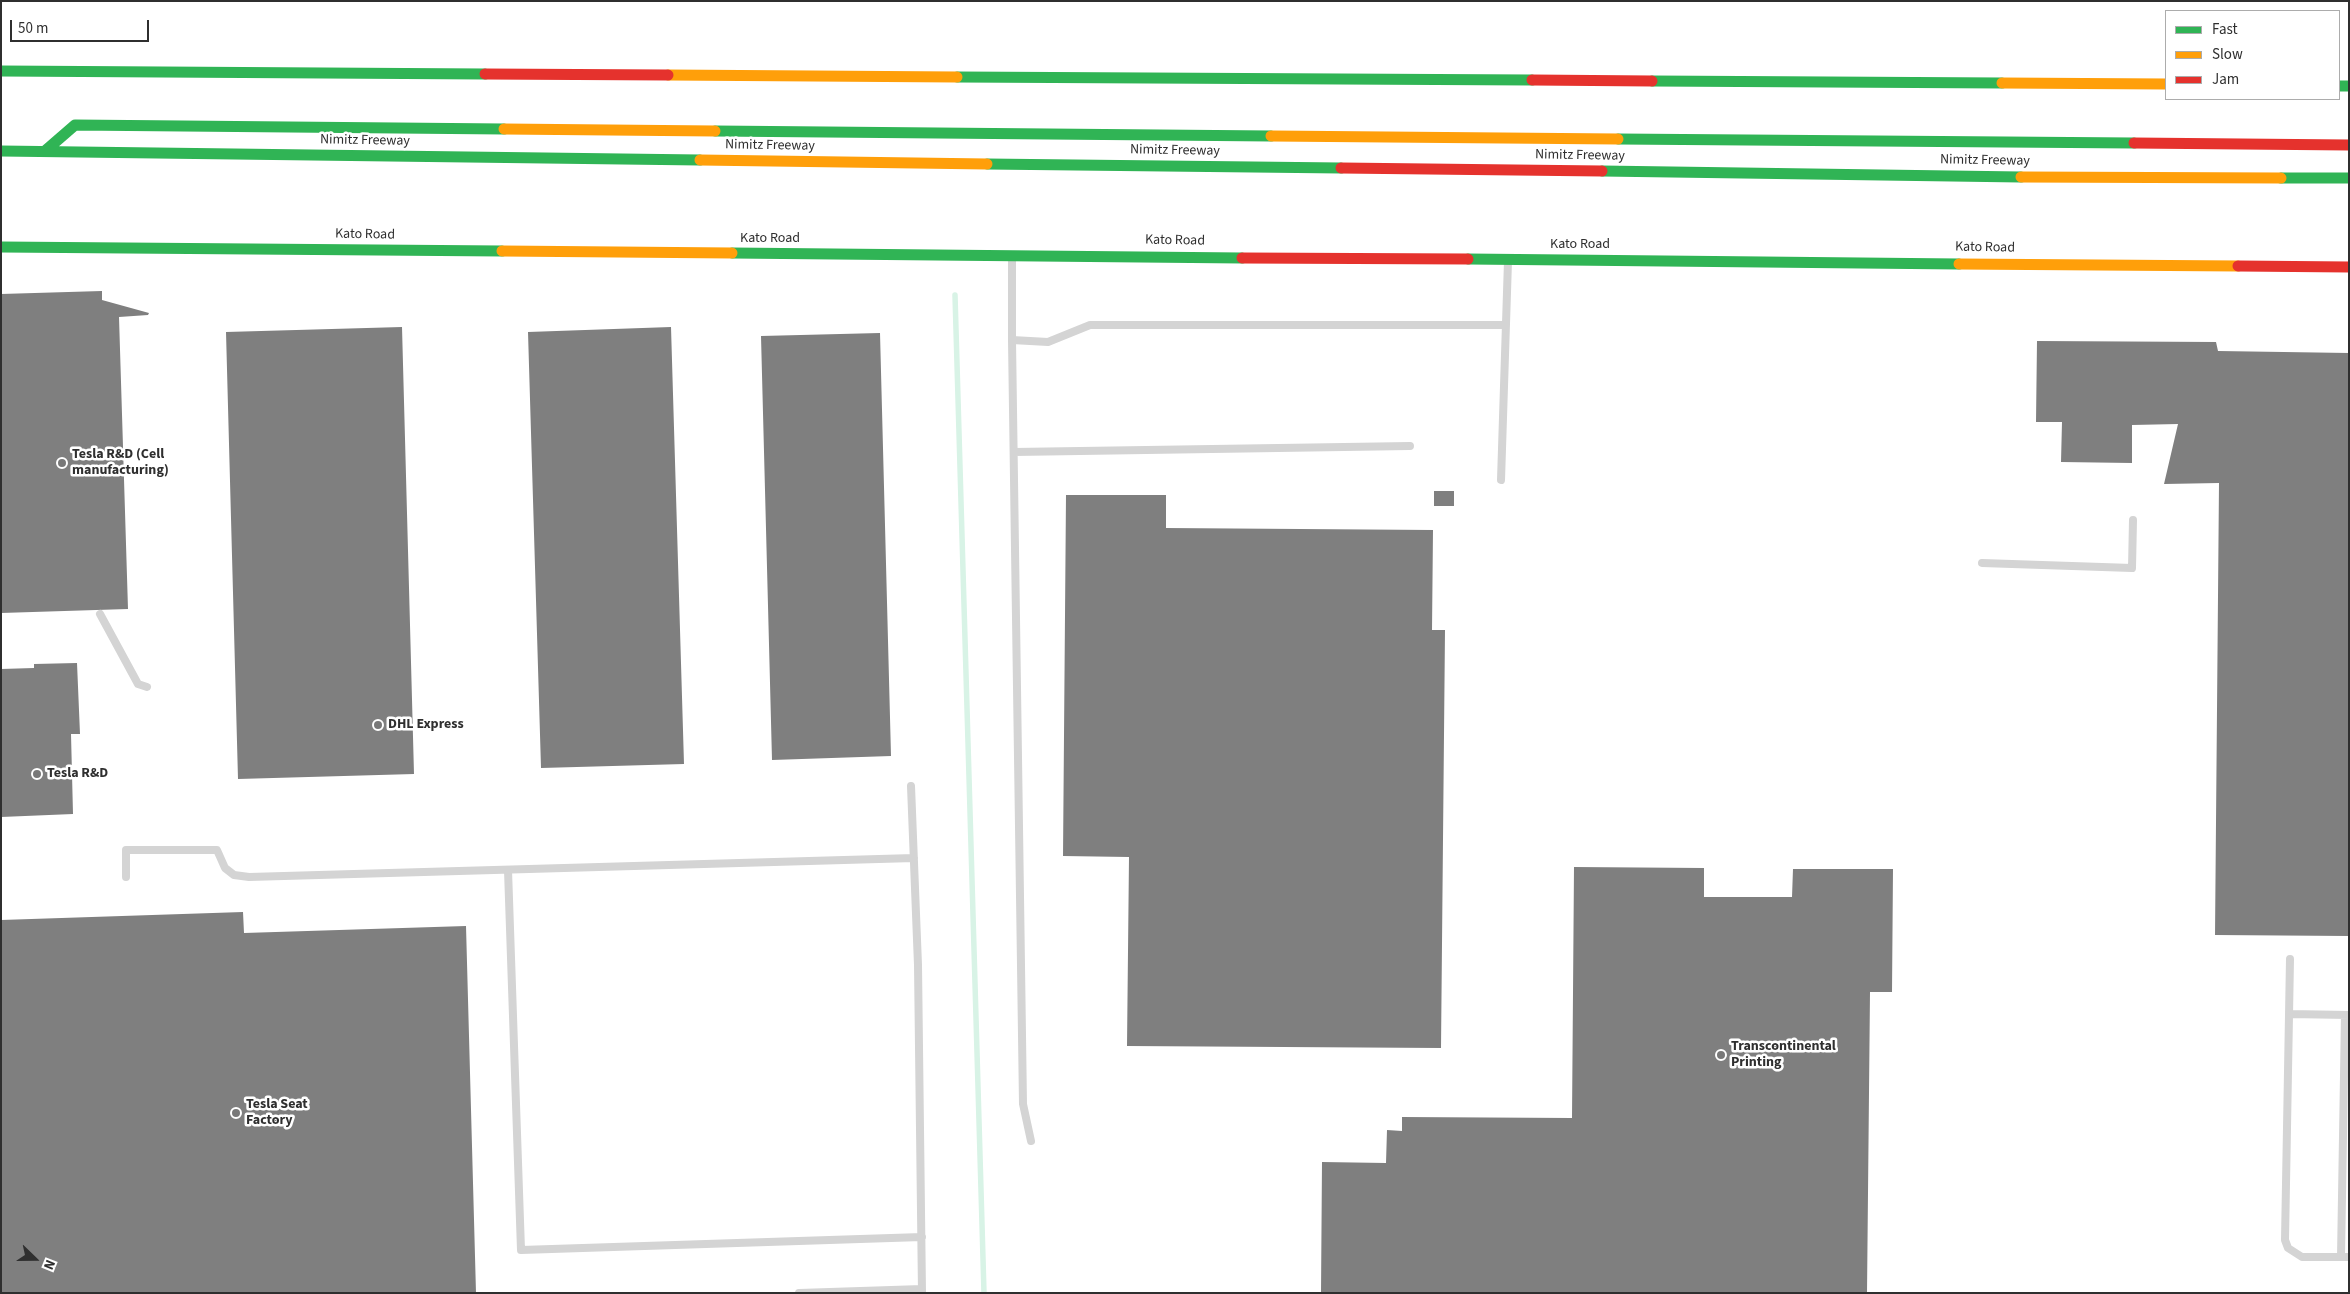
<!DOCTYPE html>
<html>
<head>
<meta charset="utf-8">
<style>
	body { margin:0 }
	#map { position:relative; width:2350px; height:1294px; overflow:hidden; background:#fff; font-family:"Source Sans 3",sans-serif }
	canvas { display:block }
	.frame { position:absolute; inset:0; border:2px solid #2f2f2f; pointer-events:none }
	.legend { position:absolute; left:2165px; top:10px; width:175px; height:90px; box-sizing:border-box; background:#fff; border:1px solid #acacac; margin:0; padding:6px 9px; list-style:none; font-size:15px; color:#2f2f2f }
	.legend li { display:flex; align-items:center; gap:10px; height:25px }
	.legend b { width:25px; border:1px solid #acacac }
	.north { position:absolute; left:10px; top:1234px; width:50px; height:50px; -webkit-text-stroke:4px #fff; paint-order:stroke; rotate:112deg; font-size:14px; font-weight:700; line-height:20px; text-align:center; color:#2f2f2f }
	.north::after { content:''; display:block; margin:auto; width:18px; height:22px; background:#2f2f2f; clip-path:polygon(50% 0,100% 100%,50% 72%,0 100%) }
	.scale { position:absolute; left:10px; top:20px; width:139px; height:22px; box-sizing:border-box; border:2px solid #2f2f2f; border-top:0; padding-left:6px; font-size:15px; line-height:18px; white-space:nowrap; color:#2f2f2f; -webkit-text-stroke:4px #fff; paint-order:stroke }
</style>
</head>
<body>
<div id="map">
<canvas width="2350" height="1294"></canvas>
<div class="frame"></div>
<ul class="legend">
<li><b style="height:6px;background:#30b455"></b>Fast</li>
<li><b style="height:6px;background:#ff9f0a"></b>Slow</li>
<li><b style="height:6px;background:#e5322d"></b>Jam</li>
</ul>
<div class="north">N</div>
<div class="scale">50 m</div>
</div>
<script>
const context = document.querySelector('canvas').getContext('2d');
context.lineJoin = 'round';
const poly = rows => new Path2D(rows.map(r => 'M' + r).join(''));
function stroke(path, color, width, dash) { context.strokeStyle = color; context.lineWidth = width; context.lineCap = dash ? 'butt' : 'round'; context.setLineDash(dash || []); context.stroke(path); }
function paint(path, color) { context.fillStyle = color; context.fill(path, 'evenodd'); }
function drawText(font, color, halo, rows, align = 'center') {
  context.font = font + ' "Source Sans 3",sans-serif'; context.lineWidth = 5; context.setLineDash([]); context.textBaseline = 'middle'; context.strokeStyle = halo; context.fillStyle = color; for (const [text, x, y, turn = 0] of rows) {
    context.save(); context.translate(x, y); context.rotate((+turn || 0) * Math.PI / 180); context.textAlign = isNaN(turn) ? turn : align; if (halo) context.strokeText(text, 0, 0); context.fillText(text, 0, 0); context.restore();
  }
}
const stream = poly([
	[955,295,984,1293]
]);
const building = poly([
	[102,291,102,300,149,313,148,315,119,317,128,609,1,613,1,294],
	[402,327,414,774,238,779,226,332],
	[671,327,684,764,541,768,528,332],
	[880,333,891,756,772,760,761,336],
	[2037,341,2216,342,2218,351,2349,353,2349,936,2215,935,2219,483,2164,484,2178,424,2132,425,2132,463,2061,462,2062,422,2036,422],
	[1434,491,1454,491,1454,506,1434,506],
	[1066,495,1166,495,1166,528,1433,530,1432,630,1445,630,1441,1048,1127,1046,1129,857,1063,856],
	[77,663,80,734,71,734,73,814,1,817,1,669,34,668,34,664],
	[1574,867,1704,868,1704,897,1792,897,1793,869,1893,869,1892,992,1870,992,1867,1293,1321,1293,1322,1162,1386,1163,1387,1130,1402,1131,1402,1117,1572,1118],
	[243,912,244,933,466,926,476,1293,1,1293,1,920]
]);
const lane = poly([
	[1012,257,1012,340,1048,342,1090,325,1506,325],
	[1012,340,1023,1104,1031,1141],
	[1014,452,1410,446],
	[1501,480,1508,261],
	[1982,563,2132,568,2133,520],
	[100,614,138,684,147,687],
	[911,786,918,965,922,1293],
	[508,870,521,1250,922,1237],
	[126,877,126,850,217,850,225,868,234,875,249,877,914,858],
	[2290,959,2285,1240,2288,1248,2302,1257,2349,1257],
	[2289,1014,2349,1015],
	[2341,1257,2345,1015],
	[799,1293,922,1289]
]);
const fast = poly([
	[1,71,485,74],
	[957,77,1532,80],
	[1652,81,2002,83],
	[2339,86,2349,86],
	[715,131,1271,136],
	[1618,139,2134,143],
	[1,151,700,160],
	[45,151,75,125,504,129],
	[987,164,1341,168],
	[1602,171,2021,177],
	[2281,178,2349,178],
	[1,247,502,251],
	[732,253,1242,258],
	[1468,259,1959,264]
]);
const slow = poly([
	[668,75,957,77],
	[2002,83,2166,84],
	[504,129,715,131],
	[1271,136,1618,139],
	[700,160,987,164],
	[2021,177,2281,178],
	[502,251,732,253],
	[1959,264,2238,266]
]);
const jam = poly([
	[485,74,668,75],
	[1532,80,1652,81],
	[2134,143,2349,145],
	[1341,168,1602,171],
	[1242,258,1468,259],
	[2238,266,2349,267]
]);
const markers = [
	[62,463,5,"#787878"],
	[378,725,5,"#787878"],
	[37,774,5,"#787878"],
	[1721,1055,5,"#787878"],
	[236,1113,5,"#787878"]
];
const streetNames = [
	["Nimitz Freeway",365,141,1],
	["Nimitz Freeway",770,146,1],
	["Nimitz Freeway",1175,151,1],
	["Nimitz Freeway",1580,156,1],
	["Nimitz Freeway",1985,161,1],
	["Kato Road",365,235,1],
	["Kato Road",770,239],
	["Kato Road",1175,241,1],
	["Kato Road",1580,245],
	["Kato Road",1985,248,1]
];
const poiNames = [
	["Tesla R&D (Cell",72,455],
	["manufacturing)",72,471],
	["DHL Express",388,725],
	["Tesla R&D",47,774],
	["Transcontinental",1731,1047],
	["Printing",1731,1063],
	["Tesla Seat",246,1105],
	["Factory",246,1121]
];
stroke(stream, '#d8f3e6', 5.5);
paint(building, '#7f7f7f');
stroke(lane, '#d4d4d4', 8);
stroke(fast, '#30b455', 11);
stroke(slow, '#ff9f0a', 11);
stroke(jam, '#e5322d', 11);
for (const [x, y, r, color] of markers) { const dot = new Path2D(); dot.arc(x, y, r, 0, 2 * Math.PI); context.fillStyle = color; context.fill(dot); stroke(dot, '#fff', 2); }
drawText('14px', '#2f2f2f', '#fff', streetNames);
drawText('bold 14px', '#2f2f2f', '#fff', poiNames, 'left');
</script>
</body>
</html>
